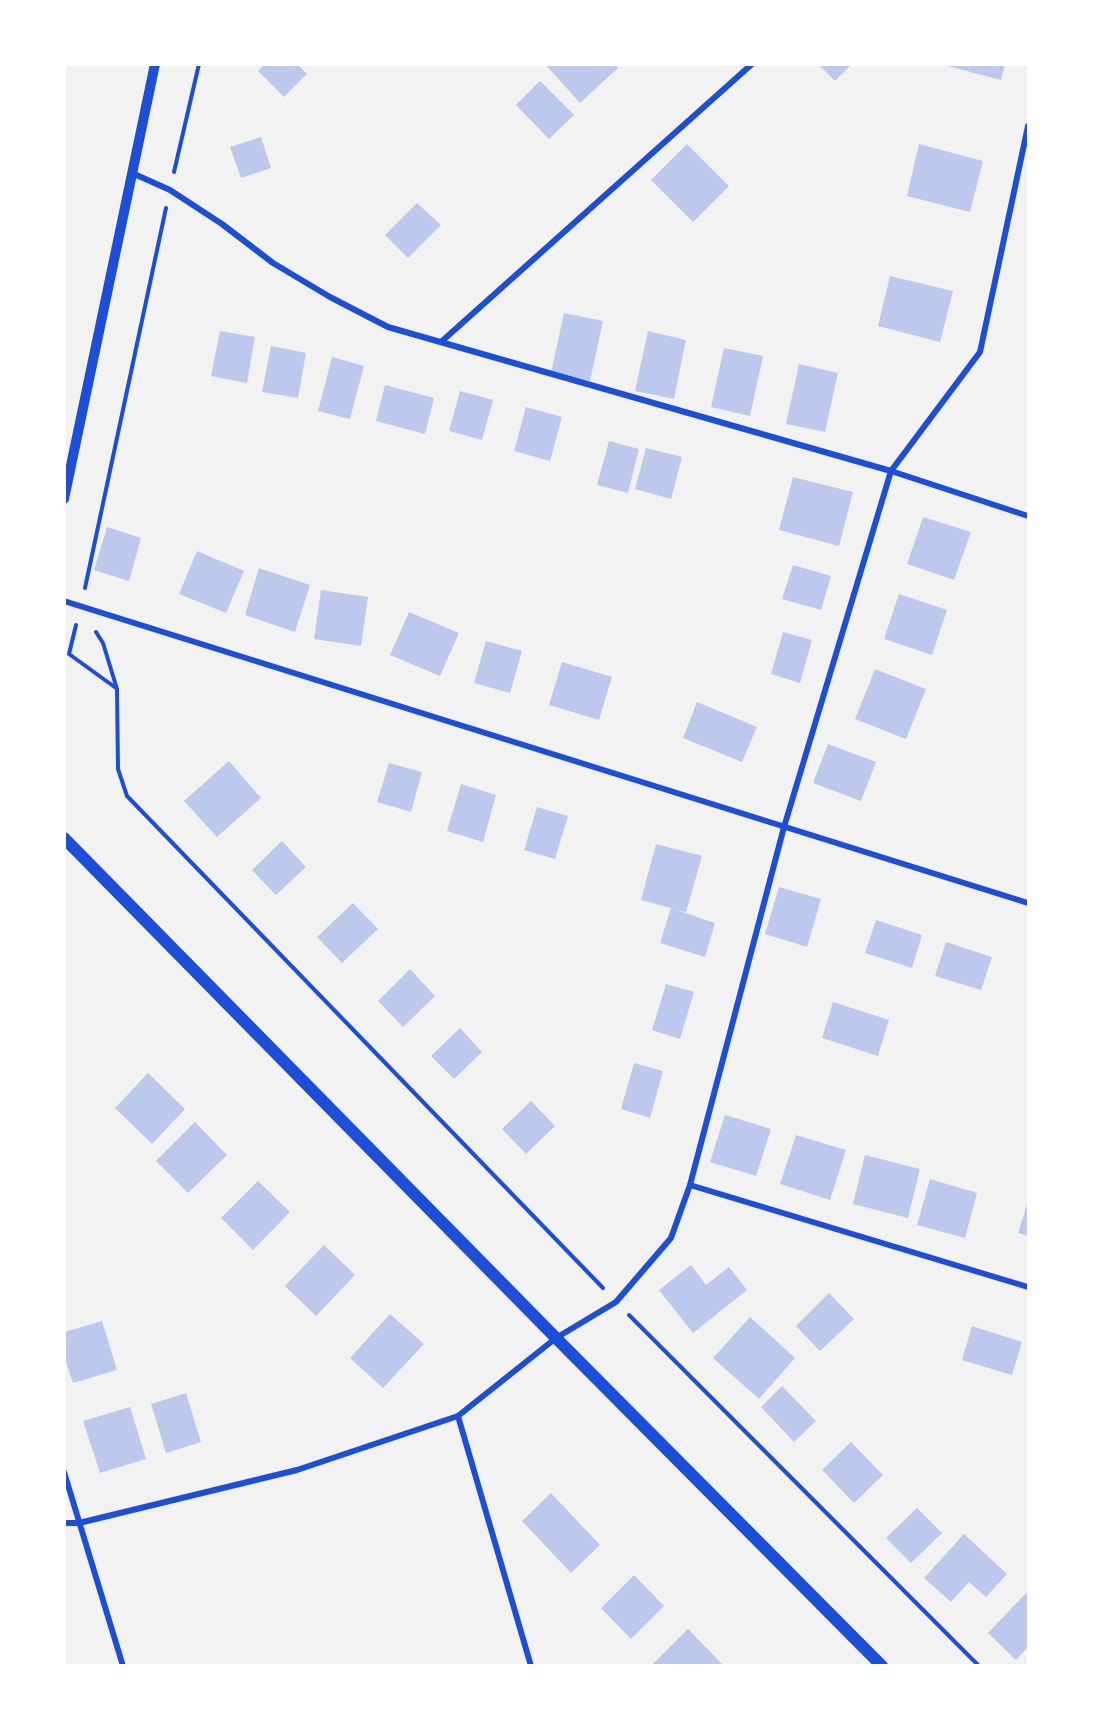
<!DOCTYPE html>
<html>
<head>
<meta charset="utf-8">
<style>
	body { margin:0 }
	#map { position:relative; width:1093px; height:1730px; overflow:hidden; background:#f2f2f2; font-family:Manrope,sans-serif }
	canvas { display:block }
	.frame { position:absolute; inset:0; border:66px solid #fff; pointer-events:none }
</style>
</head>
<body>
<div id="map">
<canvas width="1093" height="1730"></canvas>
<div class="frame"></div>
</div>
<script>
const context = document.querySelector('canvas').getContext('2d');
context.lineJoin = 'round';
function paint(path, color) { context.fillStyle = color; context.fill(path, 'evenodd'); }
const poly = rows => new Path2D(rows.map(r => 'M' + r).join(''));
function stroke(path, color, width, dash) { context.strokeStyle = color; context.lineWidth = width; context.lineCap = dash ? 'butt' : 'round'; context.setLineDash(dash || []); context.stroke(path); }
const building = poly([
	[265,64,297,64,307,74,284,97,258,71],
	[545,64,615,64,618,68,580,103],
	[818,64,852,64,835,81],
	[940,64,1005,64,1001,80],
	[540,81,574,115,549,139,516,105],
	[261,137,271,168,241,178,230,147],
	[687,144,729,186,693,222,651,180],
	[919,144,983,161,970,212,907,196],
	[417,203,441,225,408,258,385,235],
	[890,276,953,291,940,342,878,326],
	[564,313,603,321,590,381,551,373],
	[220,331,255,337,247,383,211,376],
	[648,331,686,340,674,399,635,391],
	[271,346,306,353,298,398,262,392],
	[724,348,763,356,750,416,711,407],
	[332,357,364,366,350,419,318,411],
	[799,364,838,373,825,432,786,424],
	[385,385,434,398,425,434,376,421],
	[460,391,493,400,482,440,449,431],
	[526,407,562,417,550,461,514,451],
	[609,441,639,449,628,493,597,485],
	[646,448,682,457,671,499,635,489],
	[793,477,853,492,839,546,779,530],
	[923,517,971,532,954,580,907,564],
	[107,527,141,538,129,581,94,570],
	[197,551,244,571,226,613,179,594],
	[793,565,831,576,821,610,782,599],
	[259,568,310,585,295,632,245,615],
	[321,590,368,597,361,646,314,639],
	[899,594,947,610,932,655,884,639],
	[409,612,459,633,440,676,390,655],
	[783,632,812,640,800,683,771,674],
	[486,641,522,651,510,693,474,683],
	[562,662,612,677,599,720,549,705],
	[875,669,926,689,906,739,855,719],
	[697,702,757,727,742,762,683,738],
	[828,744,876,762,861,801,813,783],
	[229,761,261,798,217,837,184,801],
	[389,763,422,772,411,812,377,802],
	[461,784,496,795,483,842,447,831],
	[537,807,568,816,555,859,524,850],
	[282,841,306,867,276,895,252,870],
	[656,844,702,856,686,912,676,910,715,923,705,957,660,943,671,908,641,900],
	[779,887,821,899,807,947,765,934],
	[353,903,378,929,342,963,317,937],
	[876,920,922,935,912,968,865,953],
	[946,942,992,957,981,990,935,976],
	[410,969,435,996,403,1027,378,1001],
	[666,984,694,992,680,1039,652,1030],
	[833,1002,889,1020,878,1056,822,1038],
	[460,1028,482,1052,454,1079,431,1056],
	[634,1063,663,1071,650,1118,621,1109],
	[148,1073,185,1109,152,1144,115,1108],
	[531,1101,555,1126,526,1154,502,1129],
	[725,1115,771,1129,756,1176,710,1162],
	[195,1122,227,1155,188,1193,156,1161],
	[796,1135,846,1150,830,1200,780,1184],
	[865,1155,920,1169,908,1218,853,1204],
	[930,1179,977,1193,965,1238,917,1225],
	[258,1181,290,1212,253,1250,221,1218],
	[1028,1201,1028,1236,1018,1233],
	[324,1245,355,1275,316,1316,285,1286],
	[691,1265,706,1285,729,1267,747,1290,693,1333,659,1290],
	[829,1293,854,1319,820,1351,796,1326],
	[390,1314,424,1344,383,1388,350,1358],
	[750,1317,795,1358,759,1399,713,1358],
	[102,1321,117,1370,73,1383,64,1356,64,1332],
	[972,1326,1022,1342,1012,1375,962,1360],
	[782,1386,816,1421,794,1442,761,1407],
	[186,1393,201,1442,166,1453,151,1404],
	[130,1407,146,1459,100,1473,83,1421],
	[851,1442,883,1475,854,1503,822,1470],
	[551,1493,600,1545,571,1573,522,1521],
	[917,1508,942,1533,911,1563,886,1538],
	[964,1534,1007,1574,986,1597,969,1582,951,1602,924,1578],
	[634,1575,664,1606,631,1639,601,1608],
	[1028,1591,1028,1647,1016,1660,988,1633],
	[688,1629,724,1666,651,1666]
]);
const path = poly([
	[174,172,199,64],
	[85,588,166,208],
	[76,625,69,654,116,688],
	[96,632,103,643,117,689,118,769,127,796,603,1288],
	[629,1315,979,1666]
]);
const minor = poly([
	[132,173,170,190,222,224,273,263,330,297,388,327,891,471,1028,516],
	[441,342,752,64],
	[64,601,1028,903],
	[690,1185,1028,1287],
	[458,1416,531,1666],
	[64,1472,123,1666],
	[64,1523,79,1523,297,1470,458,1416,556,1338,616,1302,671,1238,690,1185,784,827,891,471,980,352,1028,126]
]);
const tertiary = poly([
	[64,499,155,64]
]);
const secondary = poly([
	[64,838,556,1338,882,1666]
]);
paint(building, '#bdc9ec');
stroke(path, '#1d4ed8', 4);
stroke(minor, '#1d4ed8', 6);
stroke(tertiary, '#1d4ed8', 10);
stroke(secondary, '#1d4ed8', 12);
</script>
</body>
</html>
